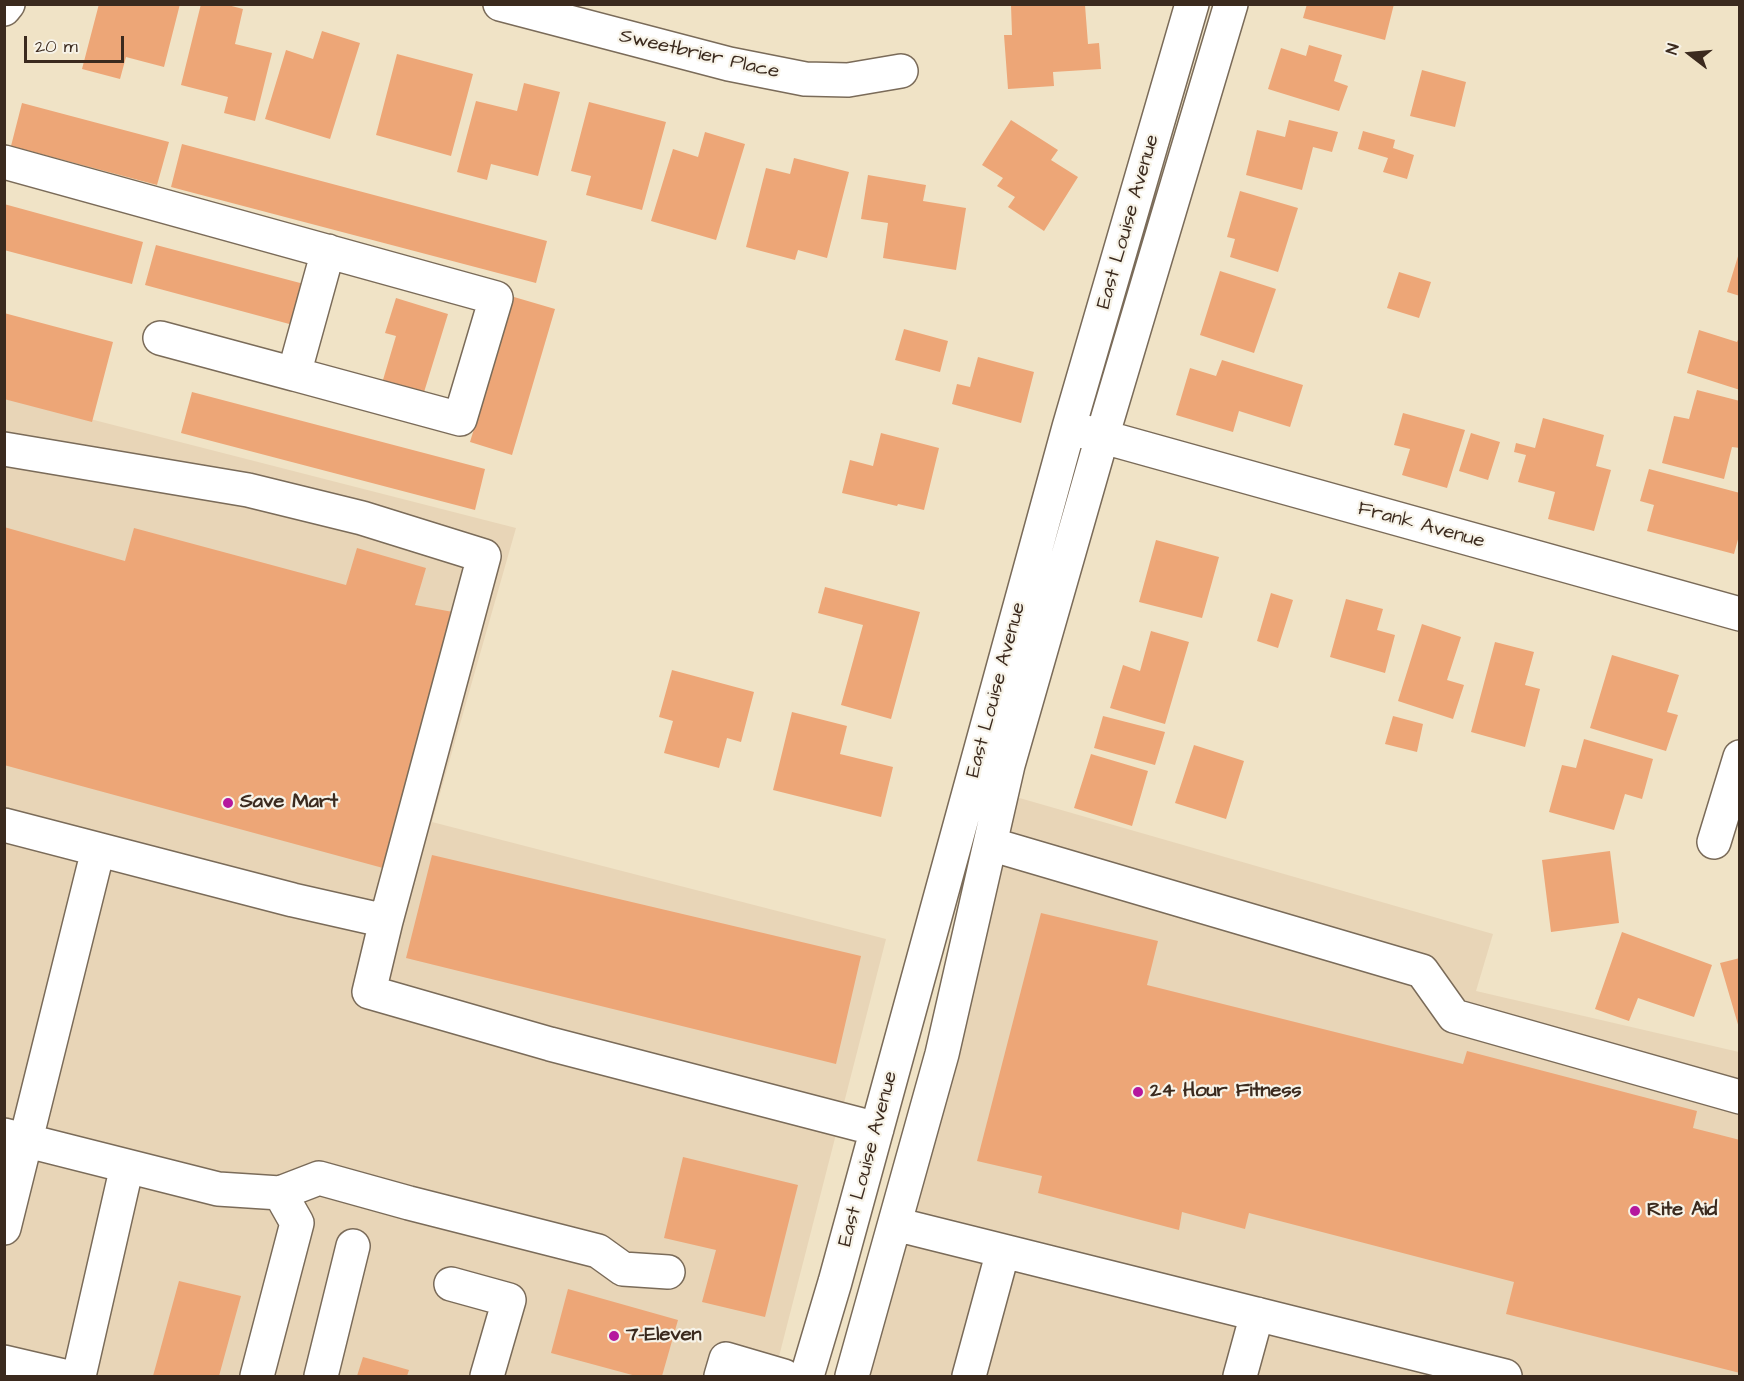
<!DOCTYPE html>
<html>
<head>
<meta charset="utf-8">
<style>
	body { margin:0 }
	#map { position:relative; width:1744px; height:1381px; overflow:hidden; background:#f0e3c6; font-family:"Architects Daughter",sans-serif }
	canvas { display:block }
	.frame { position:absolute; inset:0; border:6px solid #3b2a1e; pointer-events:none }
	.north { position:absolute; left:1660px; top:24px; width:60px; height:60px; -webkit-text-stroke:4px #f7f3e8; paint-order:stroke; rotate:286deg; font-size:16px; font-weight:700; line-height:24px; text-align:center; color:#3b2a1e }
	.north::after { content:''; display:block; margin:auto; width:21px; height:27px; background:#3b2a1e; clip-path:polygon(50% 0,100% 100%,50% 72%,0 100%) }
	.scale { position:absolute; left:24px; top:36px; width:100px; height:27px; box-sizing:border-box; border:3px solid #3b2a1e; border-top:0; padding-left:8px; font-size:18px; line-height:21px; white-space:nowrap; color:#3b2a1e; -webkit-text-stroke:4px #f7f3e8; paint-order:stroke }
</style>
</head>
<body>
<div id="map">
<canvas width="1744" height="1381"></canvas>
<div class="frame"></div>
<div class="north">N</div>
<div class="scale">20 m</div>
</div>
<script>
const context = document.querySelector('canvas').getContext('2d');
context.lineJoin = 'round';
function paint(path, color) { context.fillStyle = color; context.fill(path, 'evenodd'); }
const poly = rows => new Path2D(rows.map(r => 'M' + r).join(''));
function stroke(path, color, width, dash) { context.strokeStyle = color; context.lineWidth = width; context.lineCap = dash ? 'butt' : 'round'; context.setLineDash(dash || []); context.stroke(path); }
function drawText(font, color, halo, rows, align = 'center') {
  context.font = font + ' "Architects Daughter",sans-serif'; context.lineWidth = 4.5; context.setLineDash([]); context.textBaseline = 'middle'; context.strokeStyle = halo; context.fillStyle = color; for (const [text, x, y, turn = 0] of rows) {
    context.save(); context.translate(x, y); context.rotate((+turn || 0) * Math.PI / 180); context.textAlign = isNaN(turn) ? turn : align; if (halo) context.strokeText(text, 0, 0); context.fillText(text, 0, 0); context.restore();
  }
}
const built = poly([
	[4,397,516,528,432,822,886,939,774,1376,5,1376],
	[1016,797,1493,934,1476,991,1739,1052,1739,1376,862,1376]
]);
const building = poly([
	[99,4,180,4,164,67,126,57,120,79,82,69],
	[201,4,224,4,243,9,235,44,272,53,255,121,224,113,228,97,181,85],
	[1307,4,1394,4,1385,40,1303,18],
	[1011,5,1085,5,1088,44,1099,43,1101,69,1053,72,1054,86,1008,89,1004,35,1012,35],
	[322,31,360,43,330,139,265,119,286,50,313,59],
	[1309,45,1342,55,1334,81,1348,86,1339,111,1268,89,1281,48,1306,56],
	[397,54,473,74,451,156,376,135],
	[1422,70,1466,82,1455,127,1410,116],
	[524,83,560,92,538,176,491,164,487,180,457,172,476,101,517,111],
	[589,102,666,122,642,210,586,195,591,176,571,171],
	[22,103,169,142,157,185,11,146],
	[1011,120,1058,150,1051,160,1078,177,1044,231,1008,207,1015,197,997,186,1003,178,982,165],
	[1289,120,1338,132,1332,152,1313,147,1302,190,1246,175,1257,130,1285,137],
	[1363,131,1395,140,1393,148,1414,155,1407,179,1383,172,1388,158,1358,149],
	[705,132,745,144,716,240,651,221,673,149,698,157],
	[182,144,547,241,536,283,171,187],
	[794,158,849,172,827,258,798,250,795,260,746,247,766,168,790,174],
	[868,175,926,185,923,201,966,208,956,270,883,258,888,223,861,219],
	[1240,191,1298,208,1278,272,1230,257,1235,239,1227,237],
	[4,204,143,242,132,284,4,250],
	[156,245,304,284,293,325,145,285],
	[1739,253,1740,254,1740,296,1727,292],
	[1220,271,1276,289,1254,353,1200,335],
	[1399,272,1431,282,1419,318,1387,308],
	[514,297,555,309,512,455,470,442],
	[396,298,448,314,421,402,380,390,396,336,385,333],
	[4,313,113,342,92,422,4,399],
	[904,329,948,341,940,372,895,360],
	[1699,330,1737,342,1740,335,1740,390,1687,373],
	[978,357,1034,372,1021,423,952,404,957,384,970,387],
	[1222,360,1303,385,1290,427,1239,411,1233,432,1176,415,1190,368,1216,376],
	[1697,390,1740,401,1740,448,1732,447,1724,479,1662,463,1674,416,1689,419],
	[192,392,485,469,475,510,181,433],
	[1403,413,1465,430,1447,488,1402,475,1410,449,1394,445],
	[1543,418,1604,435,1596,466,1611,470,1594,531,1548,519,1555,492,1518,482,1526,455,1514,452,1516,443,1535,448],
	[881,433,939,448,924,510,898,504,897,506,842,493,850,460,873,466],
	[1471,433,1500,442,1488,480,1459,471],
	[1649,469,1740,493,1740,532,1734,554,1647,531,1654,505,1640,501],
	[4,527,125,561,134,528,346,585,357,548,426,568,415,605,453,612,383,868,4,765],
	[1156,540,1219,557,1202,618,1139,602],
	[825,587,920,612,891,719,841,705,863,625,818,613],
	[1271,593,1293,600,1278,648,1257,641],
	[1346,599,1383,609,1377,630,1395,635,1385,673,1330,657],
	[1422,624,1461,637,1447,680,1464,685,1453,719,1398,701],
	[1151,631,1189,642,1165,724,1110,708,1123,665,1140,671],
	[1495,642,1534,652,1525,685,1540,689,1525,747,1471,732],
	[1612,655,1679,675,1667,712,1678,715,1666,751,1590,728],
	[672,670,754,692,741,742,727,738,719,768,664,753,673,721,659,717],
	[792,712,847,726,840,754,893,767,881,817,773,790],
	[1103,716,1165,732,1155,765,1094,748],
	[1393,716,1423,724,1417,752,1385,744],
	[1584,739,1653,759,1642,799,1625,794,1614,830,1549,812,1562,765,1576,768],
	[1194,745,1244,761,1226,819,1175,803],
	[1091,754,1148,771,1132,826,1074,808],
	[1610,851,1619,923,1551,932,1542,860],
	[432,855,861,956,836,1064,406,958],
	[1041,913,1158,941,1147,985,1463,1064,1467,1051,1697,1111,1693,1128,1740,1140,1740,1373,1506,1314,1514,1282,1249,1213,1245,1229,1182,1212,1179,1230,1038,1193,1042,1176,977,1161],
	[1622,932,1712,965,1694,1017,1638,998,1629,1021,1595,1009],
	[1740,958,1740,1028,1739,1028,1720,963],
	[683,1157,798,1185,765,1317,702,1302,716,1250,664,1238],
	[179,1281,241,1296,219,1376,153,1376],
	[568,1289,678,1320,662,1376,636,1376,551,1353],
	[363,1357,409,1370,407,1376,357,1376]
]);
const minor = poly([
	[500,4,729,64,805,79,848,80,901,71],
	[4,9,8,4],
	[4,162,496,298,460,419,294,374,328,251],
	[160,338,294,374],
	[1082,431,1740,614],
	[4,449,248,490,362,518,484,556,386,921],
	[4,825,293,900,386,921,369,992,550,1044,877,1129],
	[1714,842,1740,757],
	[990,844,1422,971,1454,1016,1740,1097],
	[4,1135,218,1189,280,1193,319,1178,409,1203,598,1251,623,1269,668,1272],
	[895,1224,1505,1376],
	[4,1228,98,850],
	[451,1284,509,1300,487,1376],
	[4,1362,64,1376],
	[79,1376,127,1166],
	[257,1376,297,1223,280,1193],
	[321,1376,353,1246],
	[721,1376,726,1359,784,1376],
	[807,1376,835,1282,1069,427,1192,4],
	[852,1376,942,1054,1008,765,1102,437,1231,4],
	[969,1376,1003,1251],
	[1240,1376,1257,1314]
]);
const markers = [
	[228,803,6,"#b5179e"],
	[1138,1092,6,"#b5179e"],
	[1635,1211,6,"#b5179e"],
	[614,1336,6,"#b5179e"]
];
const streetNames = [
	["Sweetbrier Place",699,55,13],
	["East Louise Avenue",1129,222,-74],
	["Frank Avenue",1421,526,15],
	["East Louise Avenue",997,690,-75],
	["East Louise Avenue",869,1159,-75]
];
const poiNames = [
	["Save Mart",240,803],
	["24 Hour Fitness",1150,1092],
	["Rite Aid",1647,1211],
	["7-Eleven",626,1336]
];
paint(built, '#e8d5b7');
paint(building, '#eda677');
stroke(minor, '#7a6b59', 36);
stroke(minor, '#fff', 33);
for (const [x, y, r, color] of markers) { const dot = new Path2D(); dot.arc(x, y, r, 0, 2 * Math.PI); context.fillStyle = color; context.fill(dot); stroke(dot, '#f7f3e8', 2); }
drawText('20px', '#3b2a1e', '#f7f3e8', streetNames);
drawText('bold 20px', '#3b2a1e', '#f7f3e8', poiNames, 'left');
</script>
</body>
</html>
